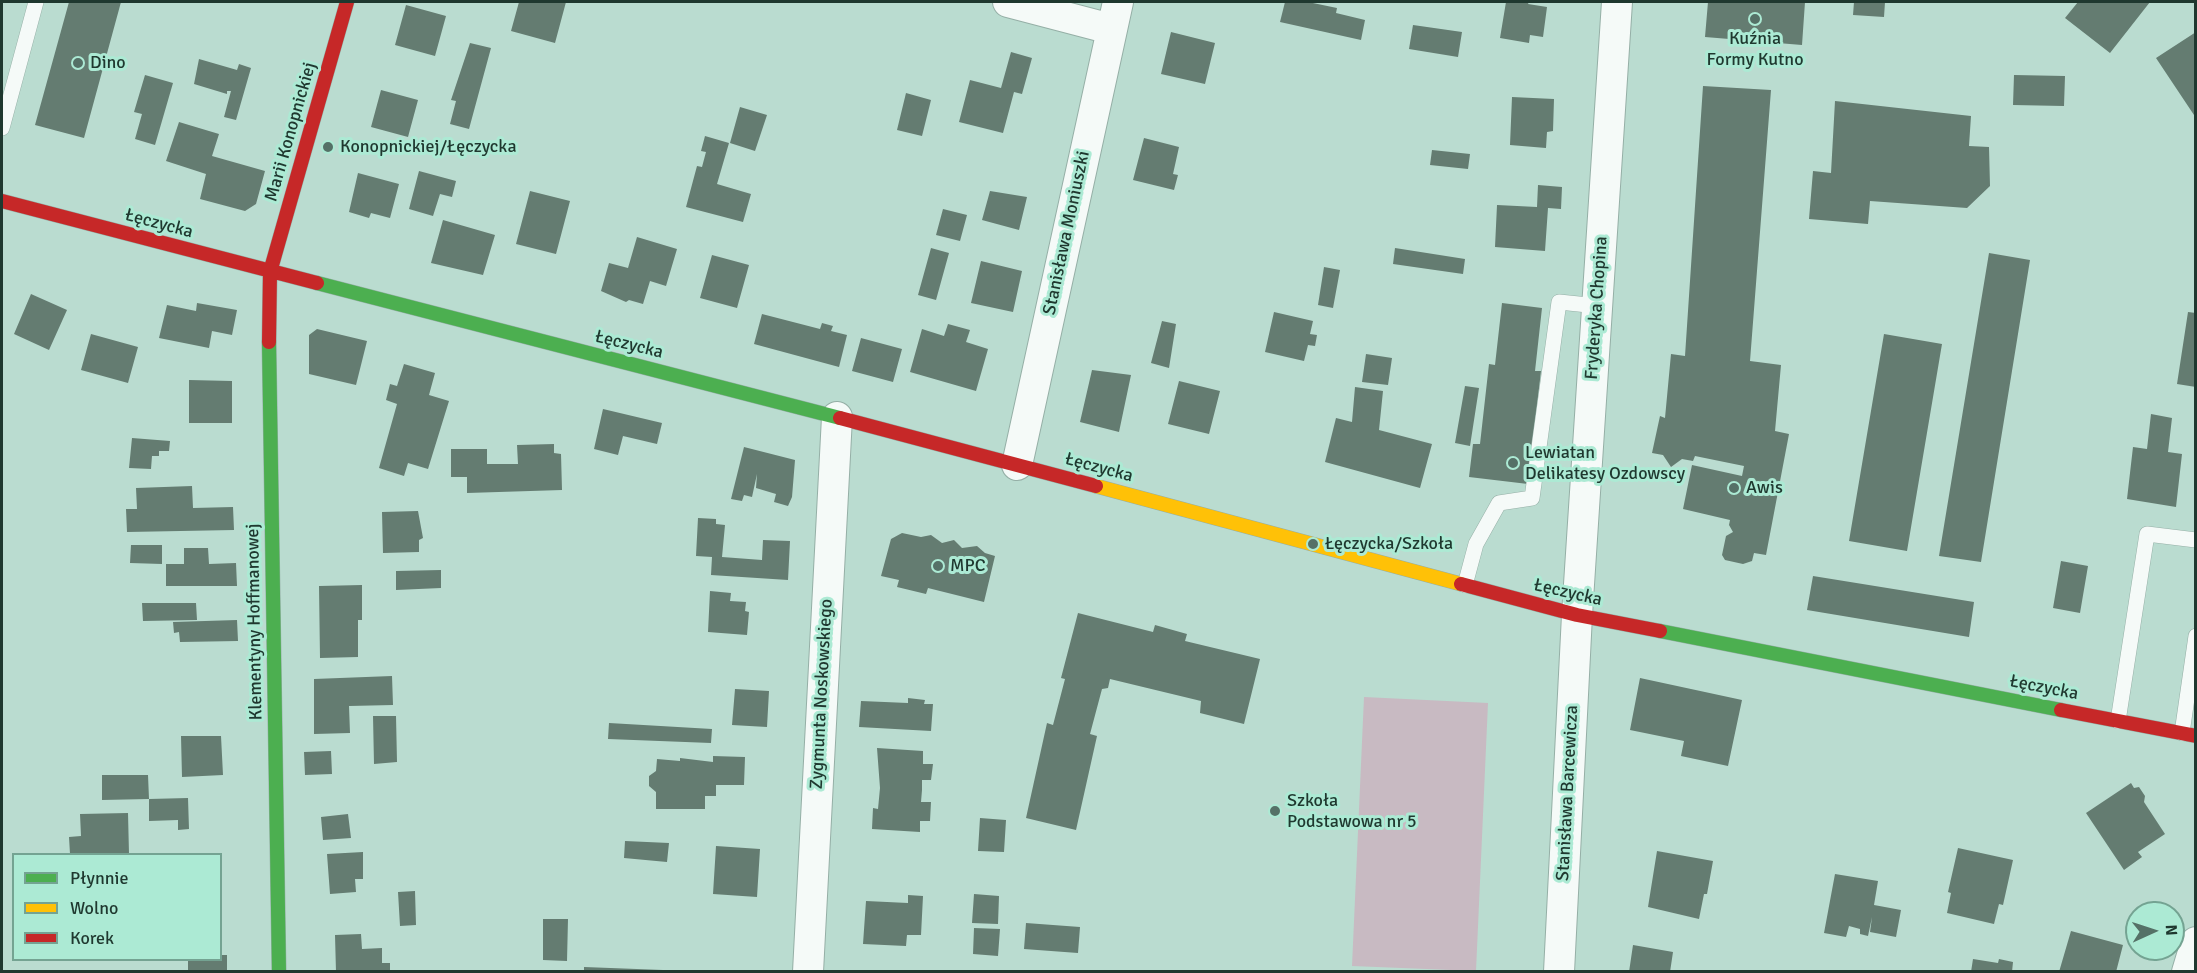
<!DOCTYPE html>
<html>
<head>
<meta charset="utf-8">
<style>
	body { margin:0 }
	#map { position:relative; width:2197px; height:973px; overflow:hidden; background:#badcd0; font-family:Signika,sans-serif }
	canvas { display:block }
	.frame { position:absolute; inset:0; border:3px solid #1f382f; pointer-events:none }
	.legend { position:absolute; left:12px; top:853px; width:210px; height:108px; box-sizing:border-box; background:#acead4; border:2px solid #74a392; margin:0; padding:8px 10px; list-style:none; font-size:18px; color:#1f382f }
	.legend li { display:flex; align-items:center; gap:12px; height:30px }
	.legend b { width:30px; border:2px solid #74a392 }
	.north { position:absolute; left:2125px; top:901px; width:60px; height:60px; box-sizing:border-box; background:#acead4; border:2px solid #74a392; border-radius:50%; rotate:87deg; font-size:16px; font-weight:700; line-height:24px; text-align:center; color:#1f382f }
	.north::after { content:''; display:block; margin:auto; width:21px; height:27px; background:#557167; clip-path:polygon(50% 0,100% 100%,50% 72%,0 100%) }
</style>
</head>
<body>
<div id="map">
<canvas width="2197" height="973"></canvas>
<div class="frame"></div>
<ul class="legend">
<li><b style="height:8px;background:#4caf50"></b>Płynnie</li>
<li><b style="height:8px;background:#ffc107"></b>Wolno</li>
<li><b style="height:8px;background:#c62828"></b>Korek</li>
</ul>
<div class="north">N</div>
</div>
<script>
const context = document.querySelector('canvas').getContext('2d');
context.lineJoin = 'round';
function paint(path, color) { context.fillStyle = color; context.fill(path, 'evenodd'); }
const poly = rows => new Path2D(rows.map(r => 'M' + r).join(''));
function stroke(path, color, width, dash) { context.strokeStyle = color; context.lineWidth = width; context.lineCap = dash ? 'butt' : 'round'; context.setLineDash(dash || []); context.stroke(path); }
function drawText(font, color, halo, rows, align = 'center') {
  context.font = font + ' Signika,sans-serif'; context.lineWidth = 6; context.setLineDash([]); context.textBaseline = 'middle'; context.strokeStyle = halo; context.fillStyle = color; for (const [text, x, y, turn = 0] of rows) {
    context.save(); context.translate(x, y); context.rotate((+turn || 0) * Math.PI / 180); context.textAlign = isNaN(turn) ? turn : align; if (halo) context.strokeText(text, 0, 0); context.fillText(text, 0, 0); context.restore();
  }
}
const green = poly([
	[1364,697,1488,703,1476,971,1352,966]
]);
const building = poly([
	[69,2,121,2,84,138,35,125],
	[519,2,566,2,555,43,511,31],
	[1285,2,1308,2,1337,8,1336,13,1365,20,1361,40,1280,22],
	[1506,2,1529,2,1528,4,1547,7,1543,37,1530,35,1529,43,1500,38],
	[1708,2,1805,2,1802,45,1705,37],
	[1854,2,1885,2,1884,17,1853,15],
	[2078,2,2150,2,2110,53,2065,18],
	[406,5,446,16,435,56,395,45],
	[1413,25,1462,32,1458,57,1409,49],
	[1171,32,1215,43,1205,84,1161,74],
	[2196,32,2196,118,2156,58],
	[470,43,491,48,469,129,450,124,456,101,451,100],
	[1011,52,1032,58,1022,94,1014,92,1003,133,959,122,970,80,1001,88],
	[199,59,237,70,239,64,251,68,236,120,224,117,231,91,227,91,227,94,194,84],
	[145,75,173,83,155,145,135,139,142,114,134,112],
	[2014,75,2065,76,2064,106,2013,105],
	[1703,86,1771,90,1750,361,1781,365,1775,431,1789,434,1766,555,1754,553,1752,561,1743,564,1725,560,1722,555,1726,536,1733,532,1729,525,1730,520,1683,509,1692,465,1742,476,1744,466,1695,456,1693,461,1682,459,1671,467,1663,455,1652,453,1660,416,1665,418,1671,354,1685,356],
	[381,90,418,100,408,137,371,127],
	[906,93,931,100,922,136,897,130],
	[1512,97,1554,99,1553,131,1547,132,1546,148,1510,145],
	[1835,101,1971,116,1969,146,1989,147,1990,186,1967,208,1870,201,1868,224,1809,219,1813,171,1831,173],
	[740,107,767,115,755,151,730,143],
	[179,122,219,134,212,156,265,171,256,204,245,211,200,199,206,174,166,161],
	[705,136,729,143,717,184,751,194,743,222,686,207,697,166,702,167,706,152,701,151],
	[1144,138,1179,147,1173,174,1178,175,1174,190,1133,180],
	[1432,150,1470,154,1468,169,1430,165],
	[419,171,456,181,452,197,440,194,433,216,409,209],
	[358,173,399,184,390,218,371,213,369,218,349,212],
	[1538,185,1562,187,1561,209,1548,208,1545,251,1495,247,1497,205,1537,207],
	[530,191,570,201,556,254,516,244],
	[990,191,1027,197,1019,230,982,220],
	[943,209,967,215,960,241,936,235],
	[443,220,495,235,483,275,431,263],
	[637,237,677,249,666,286,650,281,643,304,629,300,626,302,601,291,609,263,628,268],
	[931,248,949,253,936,300,918,295],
	[1395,248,1465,259,1463,274,1393,264],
	[1989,253,2030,260,1981,562,1939,556],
	[712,255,749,265,737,308,700,298],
	[981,261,1022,271,1013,312,971,303],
	[1324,267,1340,270,1333,308,1318,305],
	[31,294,67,310,49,350,14,334],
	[197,303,237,310,232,335,212,331,209,348,159,338,167,305,196,311],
	[1502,303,1542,308,1535,371,1541,371,1528,484,1469,477,1473,444,1480,444,1489,364,1495,365],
	[1274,312,1313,321,1310,334,1317,335,1315,346,1308,345,1304,361,1265,352],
	[2188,312,2196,313,2196,387,2177,384],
	[762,314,820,329,822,323,833,326,831,331,847,335,839,367,754,344],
	[1162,321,1176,324,1169,368,1151,363],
	[948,324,970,330,966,342,988,349,976,391,910,372,922,329,944,336],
	[317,329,367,341,356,385,309,374,309,335],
	[91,334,138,347,128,383,81,370],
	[1884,334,1942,344,1907,551,1849,541],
	[861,338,902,349,893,382,852,371],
	[1366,354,1392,358,1388,385,1362,382],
	[404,364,435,373,429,395,449,401,428,469,408,463,404,476,379,468,397,404,386,400,390,384,397,386],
	[1092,370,1131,375,1119,432,1080,422],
	[189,380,232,381,232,423,189,423],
	[1179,381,1220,391,1209,434,1168,424],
	[1465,386,1479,388,1470,446,1455,443],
	[1355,387,1383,391,1379,430,1432,444,1420,488,1325,462,1336,418,1352,422],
	[603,409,662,423,657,444,623,436,618,455,594,449],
	[2151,414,2172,418,2168,452,2182,454,2176,507,2127,499,2133,447,2147,449],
	[132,438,170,441,169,451,159,451,159,456,152,456,151,469,129,468],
	[554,444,554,453,561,454,562,490,467,493,467,477,451,477,451,449,487,449,487,464,518,464,517,445],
	[744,447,795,460,792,497,788,506,774,502,776,494,756,488,757,474,752,497,744,495,742,501,731,499],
	[192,486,193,508,233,507,234,530,127,532,126,509,137,509,136,488],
	[418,511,423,538,419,540,419,552,383,553,382,512],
	[698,518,716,519,716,524,725,525,722,557,762,560,763,540,790,541,788,580,711,575,712,557,696,556],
	[902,533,921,537,931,535,942,543,954,540,962,548,977,546,985,553,995,556,984,602,928,588,926,594,897,587,899,580,881,576,891,539],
	[131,545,162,545,162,564,130,563],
	[184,548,208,548,209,564,236,563,237,586,166,586,166,564,184,564],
	[2061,561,2088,566,2080,613,2053,608],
	[441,570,441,588,396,590,396,571],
	[1813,576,1974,602,1969,637,1807,610],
	[362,585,362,620,358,620,358,657,320,658,319,586],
	[710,591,731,593,730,601,746,602,745,611,749,612,747,635,708,632],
	[142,603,196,603,197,620,143,621],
	[1078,613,1153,632,1155,625,1187,634,1185,641,1260,659,1244,724,1200,713,1201,701,1110,679,1108,688,1102,689,1090,734,1097,736,1076,830,1026,818,1047,723,1053,725,1065,679,1061,678],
	[237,620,238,641,180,642,179,632,174,633,173,622],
	[392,676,393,705,349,706,350,733,314,734,314,679],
	[1640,678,1742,700,1728,766,1681,756,1684,741,1630,730],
	[735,689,769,691,767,727,732,725],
	[908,698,925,700,924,704,933,704,931,731,859,727,861,701,908,703],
	[373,716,396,716,397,762,374,764],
	[609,723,712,729,711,743,608,739],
	[181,736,221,736,223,775,182,777],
	[877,748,923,751,923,764,933,764,931,780,922,780,922,790,921,802,931,802,930,821,920,821,920,832,872,829,873,808,878,809,880,788],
	[331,751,332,774,305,775,304,752],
	[713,756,745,757,744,785,716,785,716,796,705,796,705,809,656,809,656,792,649,786,649,776,656,771,657,759,680,761,680,758,713,762],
	[102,775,148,775,149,799,102,800],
	[2131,783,2134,788,2139,787,2145,796,2144,802,2165,834,2138,852,2142,857,2124,870,2086,813],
	[188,798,189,829,178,830,178,820,149,821,149,799],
	[128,813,129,854,70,854,69,837,81,836,80,814],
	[348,814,351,838,323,840,321,817],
	[980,818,1006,820,1004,852,978,851],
	[625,841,669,843,667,862,624,858],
	[716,846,760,849,757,897,713,894],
	[1958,848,2013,860,2003,905,1999,904,1994,924,1947,913,1951,893,1948,892],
	[1657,851,1713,861,1707,894,1704,894,1699,919,1648,907],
	[363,852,363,879,355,879,356,892,330,894,327,854],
	[1835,874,1878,881,1874,905,1901,910,1896,937,1870,932,1872,917,1868,936,1860,934,1860,929,1849,926,1846,937,1824,933],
	[415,891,416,925,400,926,398,892],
	[974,894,999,896,998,924,972,923],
	[908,895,923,896,921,935,907,935,906,946,863,944,866,901,908,903],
	[543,919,568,919,567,961,543,960],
	[1026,923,1080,927,1078,953,1024,949],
	[974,928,1000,929,998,956,973,954],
	[2071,931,2123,945,2116,972,2059,972],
	[361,934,362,949,382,948,382,963,390,963,390,972,336,972,335,935],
	[1633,945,1673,952,1670,972,1629,972],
	[220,955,227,955,227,972,188,972,188,960,220,960],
	[1973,959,1998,963,1999,959,2013,962,2012,972,1971,972],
	[584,967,663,970,663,972,584,972]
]);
const lane = poly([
	[2,128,36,2],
	[1465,585,1476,544,1499,503,1532,498,1559,302,1598,306],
	[2118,721,2147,534,2196,540],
	[2182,733,2196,636]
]);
const street = poly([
	[1008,2,1111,29],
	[1017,465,1118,2],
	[808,972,837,417],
	[1559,972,1577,615,1617,2],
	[2187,972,2196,942]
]);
const fast = poly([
	[317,283,840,418],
	[269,342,279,972],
	[1660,631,2061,710]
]);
const slow = poly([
	[1096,486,1461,584]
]);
const jam = poly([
	[2,201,317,283],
	[269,342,270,272,347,2],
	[840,418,1096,486],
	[1461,584,1577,615,1660,631],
	[2061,710,2196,736]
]);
const markers = [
	[1755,19,6,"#557167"],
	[78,63,6,"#557167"],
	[328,147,6,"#557167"],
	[1513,463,6,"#557167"],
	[1734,488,6,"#557167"],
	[1313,544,6,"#557167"],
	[938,566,6,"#557167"],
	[1275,811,6,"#557167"]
];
const poiNames = [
	["Kuźnia",1755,39,"center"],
	["Formy Kutno",1755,60,"center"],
	["Dino",90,63],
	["Konopnickiej/Łęczycka",340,147],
	["Lewiatan",1525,453],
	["Delikatesy Ozdowscy",1525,474],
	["Awis",1746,488],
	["Łęczycka/Szkoła",1325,544],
	["MPC",950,566],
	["Szkoła",1287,801],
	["Podstawowa nr 5",1287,822]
];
const streetNames = [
	["Marii Konopnickiej",291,132,-74],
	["Łęczycka",159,224,15],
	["Stanisława Moniuszki",1067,233,-78],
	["Fryderyka Chopina",1597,308,-86],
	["Łęczycka",629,345,14],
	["Łęczycka",1099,468,15],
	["Łęczycka",1568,593,13],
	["Klementyny Hoffmanowej",255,622,-91],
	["Łęczycka",2044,688,11],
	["Zygmunta Noskowskiego",822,694,-87],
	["Stanisława Barcewicza",1568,793,-87]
];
paint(green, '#c8bac2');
paint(building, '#647c71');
stroke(lane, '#95afa6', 16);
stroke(street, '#95afa6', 32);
stroke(fast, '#95afa6', 15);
stroke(slow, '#95afa6', 15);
stroke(jam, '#95afa6', 15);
stroke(lane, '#f5faf8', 15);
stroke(street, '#f5faf8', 30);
stroke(fast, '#4caf50', 14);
stroke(slow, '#ffc107', 14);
stroke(jam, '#c62828', 14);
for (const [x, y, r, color] of markers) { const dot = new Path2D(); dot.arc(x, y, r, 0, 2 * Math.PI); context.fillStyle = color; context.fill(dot); stroke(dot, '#acead4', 2); }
drawText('18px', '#1f382f', '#acead4', poiNames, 'left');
drawText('18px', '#1f382f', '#acead4', streetNames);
</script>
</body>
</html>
